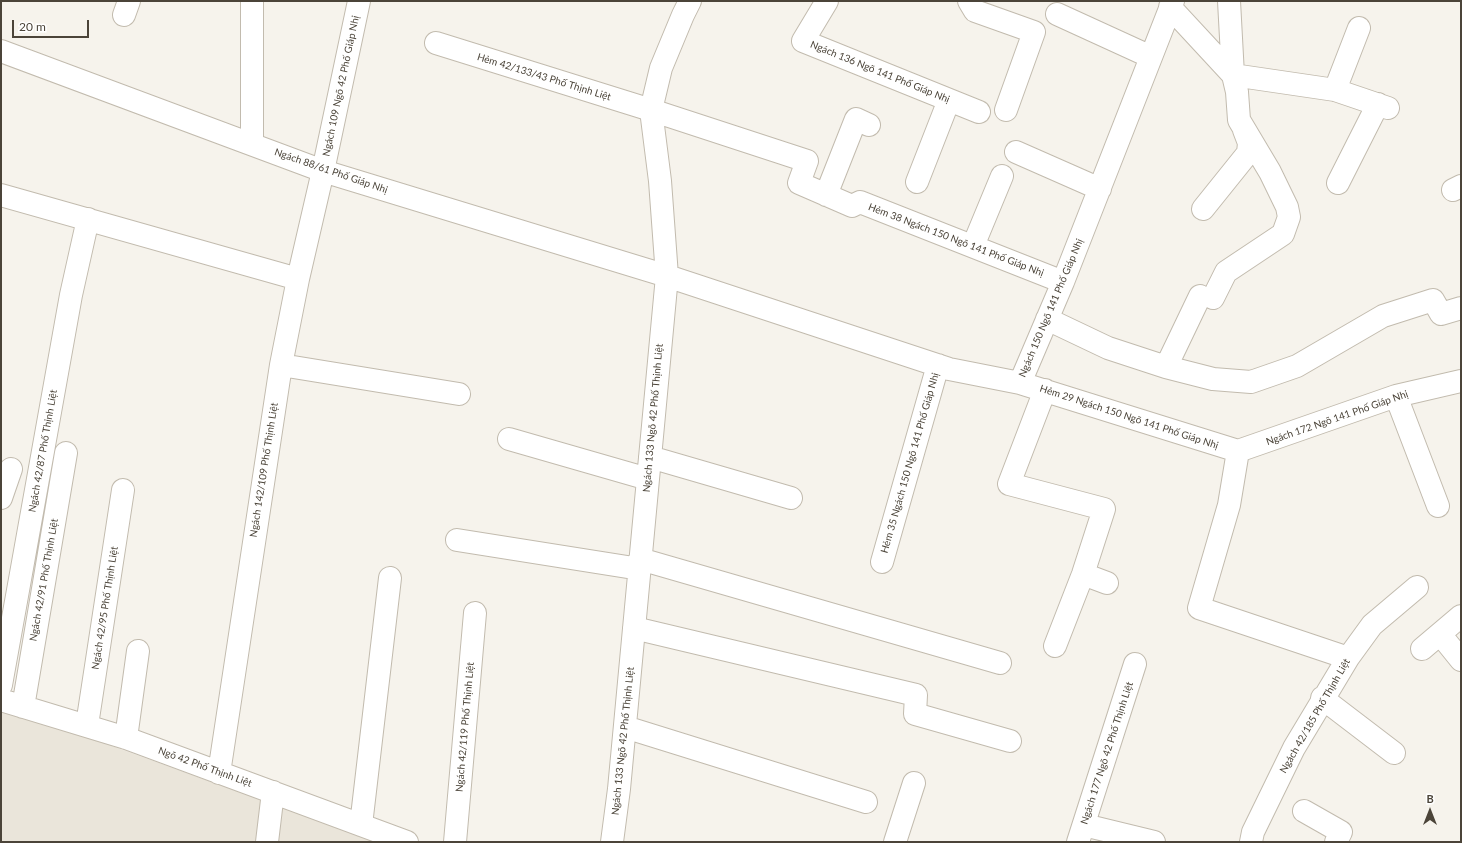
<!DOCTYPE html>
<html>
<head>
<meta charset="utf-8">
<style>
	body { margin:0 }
	#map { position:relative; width:1462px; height:843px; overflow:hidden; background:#f6f3ec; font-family:Lato,sans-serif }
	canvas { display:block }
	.frame { position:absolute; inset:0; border:2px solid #4b4439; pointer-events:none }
	.north { position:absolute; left:1410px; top:791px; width:40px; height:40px; -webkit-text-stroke:3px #fff; paint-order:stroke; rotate:0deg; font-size:11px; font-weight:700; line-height:16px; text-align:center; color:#4b4439 }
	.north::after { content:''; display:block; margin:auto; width:14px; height:18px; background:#4b4439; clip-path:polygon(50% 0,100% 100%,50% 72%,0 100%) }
	.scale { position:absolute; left:12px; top:20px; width:77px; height:18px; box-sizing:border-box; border:2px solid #4b4439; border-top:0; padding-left:5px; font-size:12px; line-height:14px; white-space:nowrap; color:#4b4439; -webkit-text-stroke:3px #fff; paint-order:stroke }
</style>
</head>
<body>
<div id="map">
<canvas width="1462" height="843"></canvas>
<div class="frame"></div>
<div class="north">B</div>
<div class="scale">20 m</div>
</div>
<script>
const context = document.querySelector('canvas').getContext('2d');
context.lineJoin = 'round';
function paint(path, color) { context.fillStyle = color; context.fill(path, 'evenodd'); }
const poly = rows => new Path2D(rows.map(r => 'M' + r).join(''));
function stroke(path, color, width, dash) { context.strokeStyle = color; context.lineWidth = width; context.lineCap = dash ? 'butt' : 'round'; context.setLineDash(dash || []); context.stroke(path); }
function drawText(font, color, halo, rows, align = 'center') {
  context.font = font + ' Lato,sans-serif'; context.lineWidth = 4; context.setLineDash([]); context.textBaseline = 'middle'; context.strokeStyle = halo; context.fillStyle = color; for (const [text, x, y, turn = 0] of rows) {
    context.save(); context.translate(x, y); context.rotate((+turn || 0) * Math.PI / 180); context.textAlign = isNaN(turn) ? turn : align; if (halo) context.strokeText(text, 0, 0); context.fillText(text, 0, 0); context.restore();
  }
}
const residential = poly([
	[1,706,295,812,383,842,1,842]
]);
const minor = poly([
	[827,1,803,41,979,112],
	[969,1,975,11,1034,32,1006,110],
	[1170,7,1233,75,1335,90,1388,108],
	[1057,14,1151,57],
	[124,15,129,1],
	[436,43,651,110,807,161,799,183,852,206,860,202,1063,282],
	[1,51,323,171,667,276,949,369,1020,383,1238,451],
	[1335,90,1359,28],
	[252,144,252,1],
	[1016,152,1100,189],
	[917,182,949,100],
	[1338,183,1378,104],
	[1453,190,1461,186],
	[1,195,298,279],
	[826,195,856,119,869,125],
	[1203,209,1248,153,1249,143,1244,130],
	[973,246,1002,176],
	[1213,298,1226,272,1283,234,1289,217,1287,207,1270,172,1239,120,1237,92,1233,75,1229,1],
	[1047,319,1108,348,1166,367,1213,379,1251,382,1297,366,1383,316,1433,300,1441,314,1461,308],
	[281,365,459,394],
	[1166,367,1200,296],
	[1020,383,1063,282,1173,1],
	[1045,390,1009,484,1104,509,1083,574,1055,646],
	[1396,396,1438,506],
	[509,439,648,479],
	[1238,451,1229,505,1199,608,1348,658],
	[1238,451,1396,396,1461,381],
	[650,457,791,498],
	[1,498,11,469],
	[457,540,640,569],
	[640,559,1000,663],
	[882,562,938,365],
	[1083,574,1107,583],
	[634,628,916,695,915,714,1010,741],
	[1440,634,1461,660],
	[1422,649,1461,616],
	[1,685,71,295,88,219],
	[1322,698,1394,753],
	[1,700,126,738,407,842],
	[23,707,66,453],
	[87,725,123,490],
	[625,727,866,802],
	[126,738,138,651],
	[219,773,281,365,298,279,323,171,359,1],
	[1304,811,1341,832,1336,842],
	[361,825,390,578],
	[1084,825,1154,842],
	[267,842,273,792],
	[455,842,475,613],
	[612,842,619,789,667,276,660,181,651,110,661,68,683,15,690,1],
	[895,842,914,783],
	[1078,842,1135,664],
	[1251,842,1253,832,1294,748,1348,658,1372,625,1417,587]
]);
const streetNames = [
	["Ngách 136 Ngõ 141 Phố Giáp Nhị",880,72,22],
	["Hẻm 42/133/43 Phố Thịnh Liệt",544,77,17],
	["Ngách 109 Ngõ 42 Phố Giáp Nhị",341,86,-78],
	["Ngách 88/61 Phố Giáp Nhị",331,171,19],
	["Hẻm 38 Ngách 150 Ngõ 141 Phố Giáp Nhị",956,240,21],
	["Ngách 150 Ngõ 141 Phố Giáp Nhị",1051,308,-67],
	["Hẻm 29 Ngách 150 Ngõ 141 Phố Giáp Nhị",1129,417,18],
	["Ngách 133 Ngõ 42 Phố Thịnh Liệt",653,418,-85],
	["Ngách 172 Ngõ 141 Phố Giáp Nhị",1337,418,-19],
	["Ngách 42/87 Phố Thịnh Liệt",43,451,-80],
	["Hẻm 35 Ngách 150 Ngõ 141 Phố Giáp Nhị",910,463,-74],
	["Ngách 142/109 Phố Thịnh Liệt",264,470,-81],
	["Ngách 42/91 Phố Thịnh Liệt",44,580,-80],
	["Ngách 42/95 Phố Thịnh Liệt",105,608,-81],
	["Ngách 42/185 Phố Thįnh Liệt",1315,716,-60],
	["Ngách 42/119 Phố Thịnh Liệt",465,727,-85],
	["Ngách 133 Ngõ 42 Phố Thịnh Liệt",623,741,-84],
	["Ngách 177 Ngõ 42 Phố Thịnh Liệt",1107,753,-72],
	["Ngõ 42 Phố Thịnh Liệt",205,767,20]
];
paint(residential, '#eae5da');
stroke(minor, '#c2bbae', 24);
stroke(minor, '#fff', 22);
drawText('10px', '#4b4439', '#fff', streetNames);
</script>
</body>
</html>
